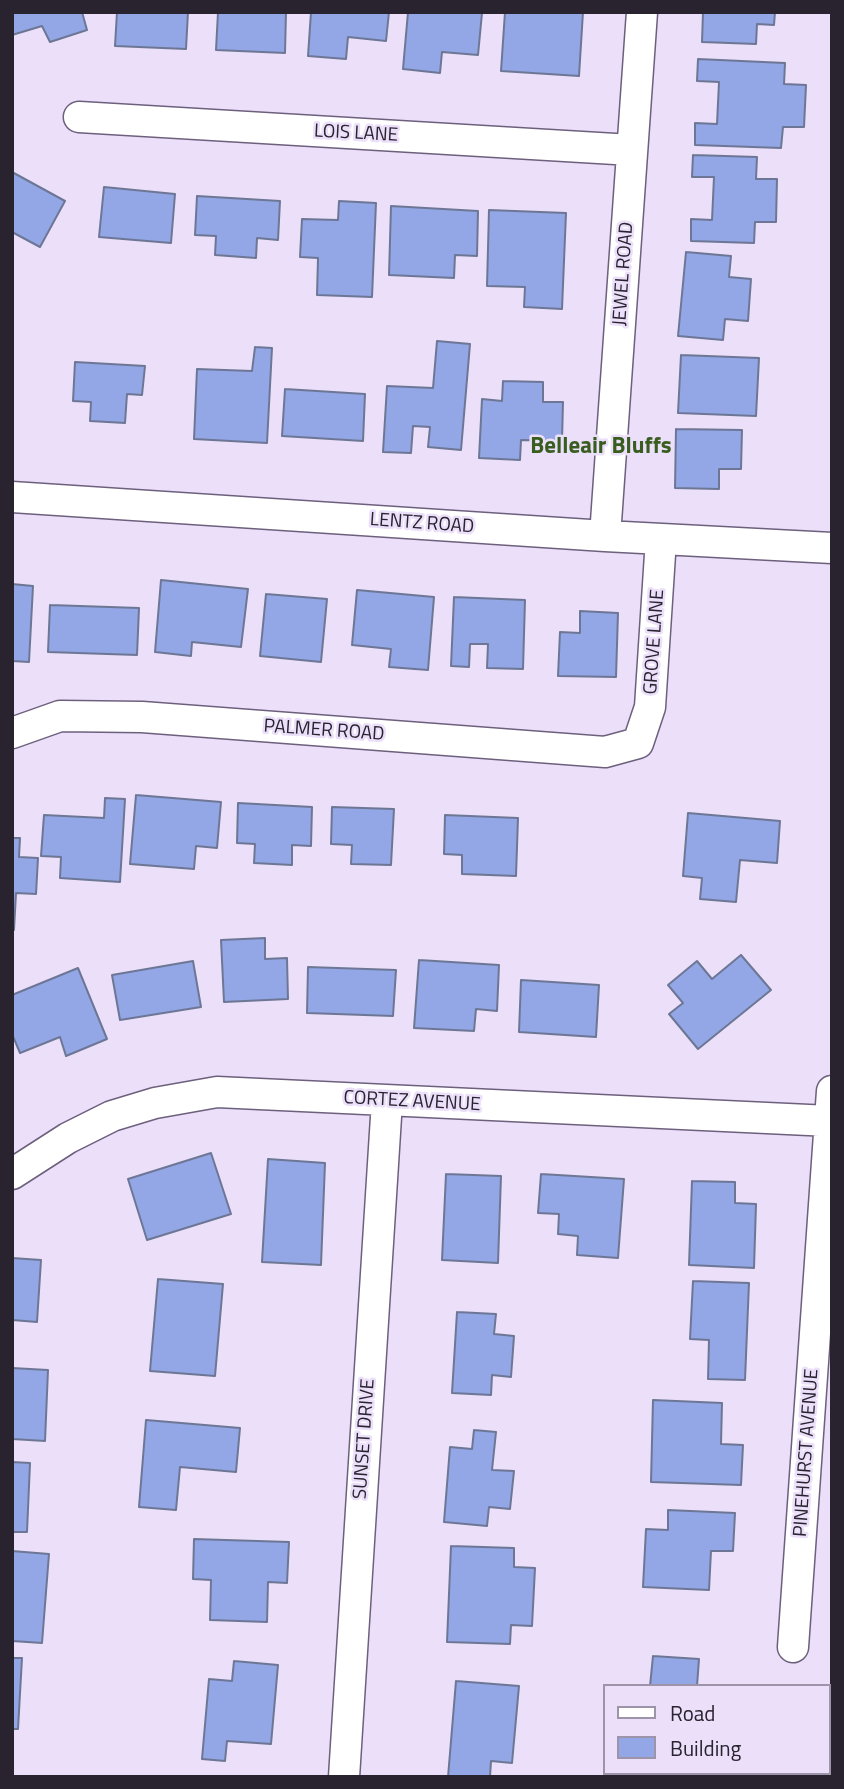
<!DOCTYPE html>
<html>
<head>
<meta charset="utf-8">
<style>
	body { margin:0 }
	#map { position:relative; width:844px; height:1789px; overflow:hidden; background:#ebdffa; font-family:"Titillium Web",sans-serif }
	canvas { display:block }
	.frame { position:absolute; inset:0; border:14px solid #29232f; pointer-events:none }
	.legend { position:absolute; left:603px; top:1684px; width:228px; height:91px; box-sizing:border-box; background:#ebdffa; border:2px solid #9d94a9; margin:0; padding:9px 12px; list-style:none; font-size:21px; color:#29232f }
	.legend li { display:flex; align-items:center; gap:14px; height:35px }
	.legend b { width:35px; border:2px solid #9d94a9 }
</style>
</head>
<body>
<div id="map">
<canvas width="844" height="1789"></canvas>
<div class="frame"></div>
<ul class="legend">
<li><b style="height:9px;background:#fff"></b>Road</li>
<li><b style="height:19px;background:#93a6e5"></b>Building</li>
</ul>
</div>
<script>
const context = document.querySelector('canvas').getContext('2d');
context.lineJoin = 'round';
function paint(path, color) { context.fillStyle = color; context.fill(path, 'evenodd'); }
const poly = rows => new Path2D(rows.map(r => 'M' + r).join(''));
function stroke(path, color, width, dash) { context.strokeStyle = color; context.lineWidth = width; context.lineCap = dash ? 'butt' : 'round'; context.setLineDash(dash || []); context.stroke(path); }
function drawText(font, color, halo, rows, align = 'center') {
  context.font = font + ' "Titillium Web",sans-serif'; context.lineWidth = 5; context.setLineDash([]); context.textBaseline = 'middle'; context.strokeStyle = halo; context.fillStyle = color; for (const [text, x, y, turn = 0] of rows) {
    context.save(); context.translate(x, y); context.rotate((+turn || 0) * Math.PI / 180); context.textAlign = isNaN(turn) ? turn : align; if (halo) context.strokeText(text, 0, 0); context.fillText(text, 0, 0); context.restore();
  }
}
const building = poly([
	[12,12,82,12,87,30,50,42,42,26,12,35,12,12],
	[117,12,188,12,186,49,115,46,117,12],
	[218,12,286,12,285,53,216,50,218,12],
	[311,12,389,12,386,41,348,37,346,59,308,56,311,12],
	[408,12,482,13,478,55,442,52,440,73,403,69,408,12],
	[505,12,583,12,579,76,501,71,505,12],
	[703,12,775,12,774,25,757,24,756,44,702,42,703,12],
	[698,59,785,63,784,84,806,85,804,127,783,127,781,148,695,145,695,123,717,124,719,82,697,81,698,59],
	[693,155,757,157,756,179,777,179,776,222,755,222,754,243,691,241,691,219,712,220,714,177,692,177,693,155],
	[12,172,65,201,40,247,12,232,12,172],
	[104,187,175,194,171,243,99,237,104,187],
	[197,196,280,201,278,240,257,238,256,258,215,255,216,236,195,235,197,196],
	[339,201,376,203,372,297,317,295,318,258,300,257,302,219,338,220,339,201],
	[391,206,478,211,477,256,455,255,454,278,389,275,391,206],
	[489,210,566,213,562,309,524,307,525,287,487,286,489,210],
	[686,252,731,256,729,277,751,279,748,321,725,319,723,340,678,336,686,252],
	[437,341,470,344,461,450,428,447,430,427,413,426,411,453,383,452,387,386,433,388,437,341],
	[255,347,272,348,267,443,194,439,197,369,252,371,255,347],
	[681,355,759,358,756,416,678,413,681,355],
	[75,362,145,366,142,395,127,394,125,423,90,421,91,402,73,401,75,362],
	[503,381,543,382,543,402,563,402,562,441,521,440,520,460,479,458,482,399,502,401,503,381],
	[285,389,365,394,363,441,282,436,285,389],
	[676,429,742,430,741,469,719,469,719,489,675,488,676,429],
	[161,580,248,589,241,647,192,642,191,656,155,652,161,580],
	[12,584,33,586,29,662,12,661,12,584],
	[357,590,434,597,428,670,389,667,391,649,352,645,357,590],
	[266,594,327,599,321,662,260,656,266,594],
	[454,597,525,600,523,669,487,668,488,644,470,644,469,667,451,666,454,597],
	[50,605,139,608,137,655,48,652,50,605],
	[580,611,618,613,616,677,558,676,560,632,580,633,580,611],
	[136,795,221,802,217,848,196,846,194,869,130,864,136,795],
	[105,798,125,799,120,882,60,878,61,857,41,856,44,815,104,818,105,798],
	[238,803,312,807,311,846,292,845,292,865,254,863,255,844,237,843,238,803],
	[332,807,394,809,391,865,351,864,352,845,331,844,332,807],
	[688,813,780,821,777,863,740,860,736,902,700,899,702,878,683,876,688,813],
	[445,815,518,818,516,876,462,874,462,855,444,854,445,815],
	[12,838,20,838,19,857,38,858,36,894,16,893,14,930,12,929,12,838],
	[265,938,265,959,287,958,288,999,224,1002,221,940,265,938],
	[741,955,771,990,698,1049,669,1014,683,1003,668,985,697,961,712,979,741,955],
	[419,960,499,965,497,1011,476,1009,474,1031,414,1028,419,960],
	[193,961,201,1007,120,1020,112,975,193,961],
	[308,967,396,970,393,1016,307,1013,308,967],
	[78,968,107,1039,66,1056,60,1037,20,1053,12,1034,12,995,78,968],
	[521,980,599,985,596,1037,519,1032,521,980],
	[211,1153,231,1214,147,1240,128,1179,211,1153],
	[268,1159,325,1163,321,1265,262,1262,268,1159],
	[446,1174,501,1176,498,1263,442,1260,446,1174],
	[541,1174,624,1179,618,1258,577,1255,578,1236,558,1234,559,1214,538,1213,541,1174],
	[692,1181,735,1182,735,1203,756,1204,754,1268,689,1265,692,1181],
	[12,1258,41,1260,37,1322,12,1320,12,1258],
	[158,1279,223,1284,215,1376,150,1371,158,1279],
	[693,1281,749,1283,745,1380,708,1379,709,1340,690,1339,693,1281],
	[457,1312,496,1314,494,1334,514,1336,511,1377,492,1375,491,1395,452,1393,457,1312],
	[12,1368,48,1370,45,1441,12,1439,12,1368],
	[653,1400,722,1403,721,1444,743,1445,741,1485,651,1482,653,1400],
	[146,1420,240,1428,236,1472,180,1467,176,1510,139,1507,146,1420],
	[474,1430,496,1432,492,1470,514,1471,510,1509,489,1507,487,1526,444,1522,450,1447,472,1449,474,1430],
	[12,1462,30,1463,27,1532,12,1532,12,1462],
	[668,1510,735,1513,733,1551,711,1551,709,1590,643,1587,646,1529,668,1530,668,1510],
	[194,1539,289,1542,287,1583,268,1582,267,1622,210,1620,211,1580,193,1579,194,1539],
	[451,1546,514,1548,514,1567,535,1568,532,1626,511,1625,510,1644,447,1642,451,1546],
	[12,1551,49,1554,42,1643,12,1641,12,1551],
	[653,1656,699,1659,697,1686,650,1686,653,1656],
	[12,1658,22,1658,18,1729,12,1729,12,1658],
	[234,1661,278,1665,271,1744,227,1741,225,1761,202,1759,209,1679,232,1681,234,1661],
	[456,1681,519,1686,512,1763,491,1761,490,1777,448,1777,456,1681],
	[717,1773,804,1773,803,1777,716,1777,717,1773]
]);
const minor = poly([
	[79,117,632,150],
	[12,497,605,536,832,548],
	[605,536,642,12],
	[12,733,60,716,142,717,605,752,638,743,650,707,661,539],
	[12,1174,68,1138,112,1116,155,1103,217,1092,830,1121],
	[793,1647,832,1091],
	[344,1777,387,1101]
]);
const streetNames = [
	["LOIS LANE",356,134,3],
	["JEWEL ROAD",624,274,-86],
	["LENTZ ROAD",422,524,4],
	["GROVE LANE",655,642,-86],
	["PALMER ROAD",324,731,4],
	["CORTEZ AVENUE",412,1102,3],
	["SUNSET DRIVE",365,1439,-86],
	["PINEHURST AVENUE",807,1453,-86]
];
const quarterNames = [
	["Belleair Bluffs",601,447]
];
paint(building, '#93a6e5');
stroke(building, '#6d7795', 2);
stroke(minor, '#6d607d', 33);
stroke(minor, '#fff', 30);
drawText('19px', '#29232f', '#ebdffa', streetNames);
drawText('bold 23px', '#385d1e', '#ebdffa', quarterNames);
</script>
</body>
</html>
